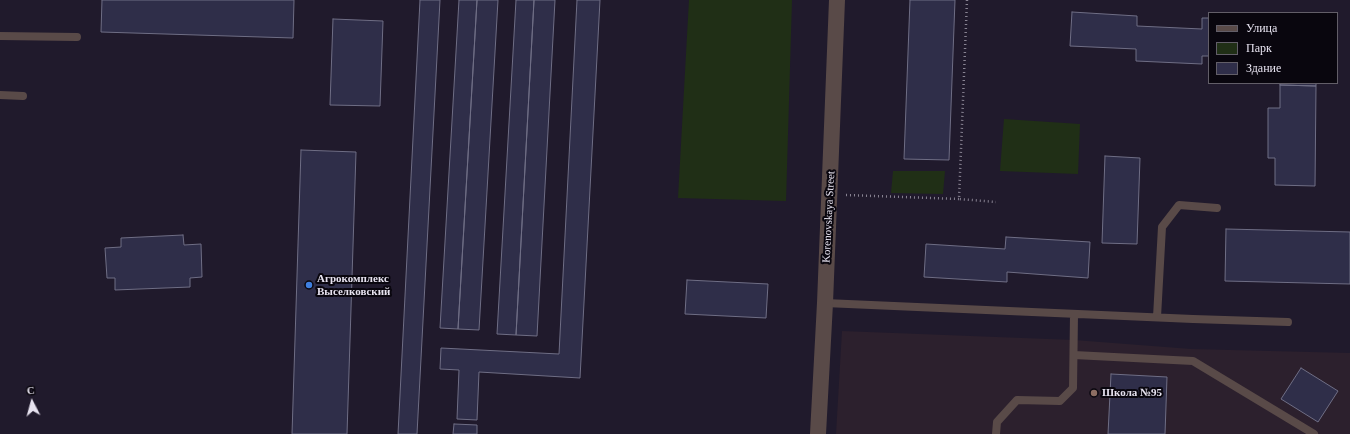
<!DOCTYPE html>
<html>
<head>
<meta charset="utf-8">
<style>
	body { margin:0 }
	#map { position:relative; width:1350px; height:434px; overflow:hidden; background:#201a2c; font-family:Georgia,serif }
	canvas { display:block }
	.legend { position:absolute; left:1208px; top:12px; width:130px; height:72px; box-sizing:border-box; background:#09060e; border:1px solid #625e68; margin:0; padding:5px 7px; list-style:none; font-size:12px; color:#e7e3f0 }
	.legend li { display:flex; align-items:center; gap:8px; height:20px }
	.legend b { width:20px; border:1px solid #625e68 }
	.north { position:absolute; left:12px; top:382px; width:40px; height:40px; -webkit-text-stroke:3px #09060e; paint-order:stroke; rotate:354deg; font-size:11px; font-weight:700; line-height:16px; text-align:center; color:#e7e3f0 }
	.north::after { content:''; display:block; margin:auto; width:14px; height:18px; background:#e7e3f0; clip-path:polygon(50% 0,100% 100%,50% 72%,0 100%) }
</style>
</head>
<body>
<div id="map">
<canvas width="1350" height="434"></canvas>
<ul class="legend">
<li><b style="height:5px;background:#594a48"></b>Улица</li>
<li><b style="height:11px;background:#202f16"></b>Парк</li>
<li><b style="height:11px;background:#2f2e49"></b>Здание</li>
</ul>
<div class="north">С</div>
</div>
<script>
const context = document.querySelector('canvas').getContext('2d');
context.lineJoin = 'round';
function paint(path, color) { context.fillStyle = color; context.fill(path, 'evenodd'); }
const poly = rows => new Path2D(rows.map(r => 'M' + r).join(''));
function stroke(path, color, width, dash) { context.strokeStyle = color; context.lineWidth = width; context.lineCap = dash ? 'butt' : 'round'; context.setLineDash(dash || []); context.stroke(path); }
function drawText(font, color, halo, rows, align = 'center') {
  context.font = font + ' Georgia,serif'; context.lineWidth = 4; context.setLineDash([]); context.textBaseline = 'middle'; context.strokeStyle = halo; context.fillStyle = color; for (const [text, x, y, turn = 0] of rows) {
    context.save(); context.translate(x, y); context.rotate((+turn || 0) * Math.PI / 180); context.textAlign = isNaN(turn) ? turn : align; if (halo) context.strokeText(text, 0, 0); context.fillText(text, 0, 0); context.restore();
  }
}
const education = poly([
	[842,331,1074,340,1191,349,1350,353,1350,434,836,434]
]);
const green = poly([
	[689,0,792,0,786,201,678,198],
	[1004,119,1080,124,1078,174,1000,171],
	[893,171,945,171,943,194,891,193]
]);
const building = poly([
	[102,0,294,0,293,38,101,32,102,0],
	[420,0,440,0,417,434,398,434,420,0],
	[459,0,477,0,458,329,440,328,459,0],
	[477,0,498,0,479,330,458,329,477,0],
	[516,0,534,0,516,335,497,334,516,0],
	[534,0,555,0,537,336,516,335,534,0],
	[577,0,600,0,580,378,479,372,477,420,457,419,459,370,440,369,441,348,559,354,577,0],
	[910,0,955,0,949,160,904,159,910,0],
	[1072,12,1137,16,1137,26,1202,29,1202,18,1209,18,1209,56,1202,56,1202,64,1136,61,1136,49,1070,46,1072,12],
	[333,19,383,21,380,106,330,105,333,19],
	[1280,83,1316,83,1316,86,1280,85,1280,83],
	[1280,85,1316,86,1315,186,1275,185,1275,158,1268,158,1268,108,1280,108,1280,85],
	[301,150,356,152,347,434,292,434,301,150],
	[1105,156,1140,158,1137,244,1102,243,1105,156],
	[1226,229,1350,232,1350,284,1225,281,1226,229],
	[183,235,184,245,201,244,202,277,190,278,190,287,115,290,115,278,107,278,105,248,121,247,121,238,183,235],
	[1006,237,1090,242,1088,278,1007,272,1007,282,924,277,926,244,1005,249,1006,237],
	[687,280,768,284,766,318,685,314,687,280],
	[1301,368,1338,391,1318,422,1281,399,1301,368],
	[1111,374,1167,377,1165,434,1108,434,1111,374],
	[454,424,477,425,477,434,453,434,454,424]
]);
const path = poly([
	[967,0,959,199,996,202],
	[846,195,959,199]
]);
const lane = poly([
	[0,36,77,37],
	[0,95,23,96],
	[825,303,1193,319,1288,322],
	[1157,317,1162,227,1179,205,1217,208],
	[1074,355,1193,361,1314,434],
	[996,434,997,422,1017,400,1060,401,1073,388,1074,315]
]);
const street = poly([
	[818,434,825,303,837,0]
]);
const markers = [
	[309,285,4,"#3f7fe0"],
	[1094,393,4,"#8d6e63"]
];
const streetNames = [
	["Korenovskaya Street",829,217,-87]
];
const poiNames = [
	["Агрокомплекс",317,279],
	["Выселковский",317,292],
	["Школа №95",1102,393]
];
paint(education, '#2c202d');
paint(green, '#202f16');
paint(building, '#2f2e49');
stroke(building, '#6f6e85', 1);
stroke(path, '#888392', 2.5, [1, 3]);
stroke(lane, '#594a48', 8);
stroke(street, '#594a48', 16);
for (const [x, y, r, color] of markers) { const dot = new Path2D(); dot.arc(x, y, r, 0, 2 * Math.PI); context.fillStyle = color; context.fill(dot); stroke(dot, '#09060e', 1.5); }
drawText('11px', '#e7e3f0', '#09060e', streetNames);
drawText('bold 11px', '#e7e3f0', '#09060e', poiNames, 'left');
</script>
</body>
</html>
